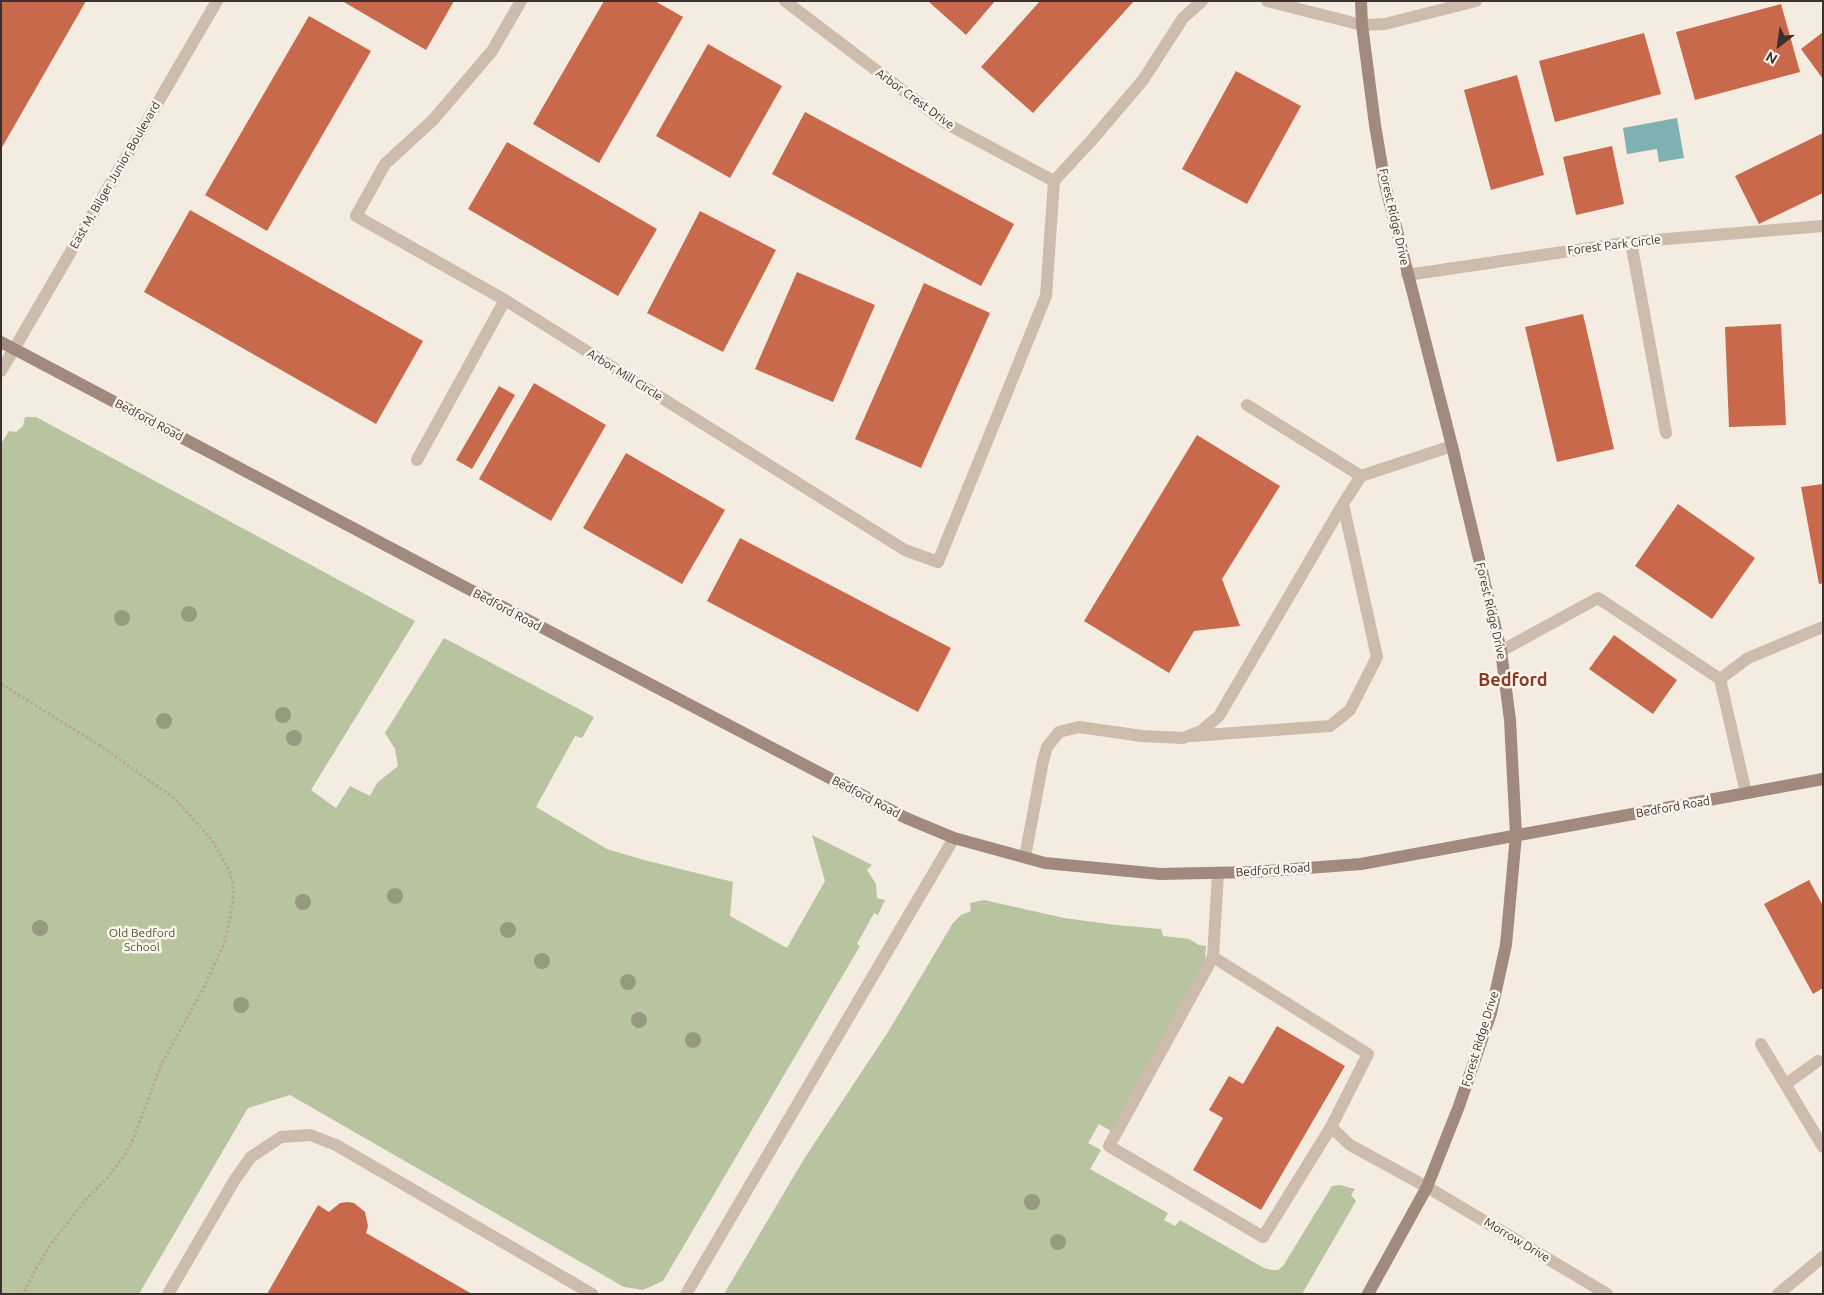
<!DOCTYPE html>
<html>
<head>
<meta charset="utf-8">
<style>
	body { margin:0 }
	#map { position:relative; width:1824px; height:1295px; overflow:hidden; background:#f4ebe1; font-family:Ubuntu,sans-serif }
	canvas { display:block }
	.frame { position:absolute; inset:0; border:2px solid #3b302b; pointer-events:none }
	.north { position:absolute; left:1754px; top:20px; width:50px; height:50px; -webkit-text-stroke:4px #fbf5ee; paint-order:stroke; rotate:210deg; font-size:14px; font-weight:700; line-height:20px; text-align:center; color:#3b302b }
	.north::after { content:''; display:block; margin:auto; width:18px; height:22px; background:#3b302b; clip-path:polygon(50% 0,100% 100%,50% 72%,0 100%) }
</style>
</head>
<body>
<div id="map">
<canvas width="1824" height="1295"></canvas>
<div class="frame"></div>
<div class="north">N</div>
</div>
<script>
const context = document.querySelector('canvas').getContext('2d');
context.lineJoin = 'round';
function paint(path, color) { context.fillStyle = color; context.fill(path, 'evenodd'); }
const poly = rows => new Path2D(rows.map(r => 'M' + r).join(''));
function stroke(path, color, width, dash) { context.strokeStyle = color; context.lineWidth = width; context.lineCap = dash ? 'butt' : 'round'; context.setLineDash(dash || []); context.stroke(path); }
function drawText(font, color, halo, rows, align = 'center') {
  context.font = font + ' Ubuntu,sans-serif'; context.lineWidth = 5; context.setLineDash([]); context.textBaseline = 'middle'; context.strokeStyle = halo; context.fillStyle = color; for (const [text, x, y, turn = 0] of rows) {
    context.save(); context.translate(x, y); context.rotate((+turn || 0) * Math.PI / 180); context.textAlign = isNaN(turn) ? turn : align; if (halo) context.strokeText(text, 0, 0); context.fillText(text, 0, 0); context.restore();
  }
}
const green = poly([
	[25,417,36,417,415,621,311,790,336,808,350,786,370,796,377,783,398,766,395,749,385,733,444,638,594,717,582,738,575,736,536,807,607,849,644,860,733,882,730,916,787,948,825,881,812,835,872,865,867,870,876,884,877,898,885,900,878,915,874,913,857,944,860,946,663,1281,643,1290,624,1287,290,1095,248,1108,139,1294,1,1294,1,444,9,431,16,432,23,426],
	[984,900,1064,918,1116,925,1161,929,1163,936,1189,939,1199,945,1206,946,1205,961,1111,1131,1099,1124,1088,1143,1101,1150,1090,1169,1168,1213,1164,1220,1175,1226,1180,1220,1264,1268,1272,1270,1278,1270,1283,1266,1332,1186,1340,1185,1355,1189,1351,1195,1356,1201,1302,1294,724,1294,804,1159,888,1032,953,923,961,915,971,911,970,903]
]);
const water = poly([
	[1677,118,1684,158,1659,162,1657,149,1627,154,1623,128]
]);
const building = poly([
	[1,1,86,1,1,149],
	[342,1,454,1,426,50],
	[604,1,655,1,683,17,599,163,533,124],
	[928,1,995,1,966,35],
	[1040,1,1134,1,1033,113,981,67],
	[1781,4,1800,72,1695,100,1676,32],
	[309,16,371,51,267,231,205,195],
	[1823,32,1823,79,1801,49],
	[1644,33,1661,94,1555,122,1539,61],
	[708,44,782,86,730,178,656,136],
	[1236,71,1301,106,1247,204,1182,169],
	[1517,75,1544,175,1491,190,1464,90],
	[805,112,1014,224,981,286,772,174],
	[1823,133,1823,193,1759,224,1735,176],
	[507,142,657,229,618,296,468,209],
	[1612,146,1624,204,1576,215,1563,157],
	[190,210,423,341,376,424,144,292],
	[700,211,776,250,723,352,647,313],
	[797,272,875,305,833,402,755,369],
	[924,283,990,313,921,468,855,439],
	[1583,314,1614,449,1557,462,1525,327],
	[1781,324,1786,425,1729,427,1725,327],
	[534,383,606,425,551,521,479,479],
	[499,386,515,395,472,469,456,460],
	[1197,435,1280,486,1222,579,1240,626,1194,631,1169,673,1084,621],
	[626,453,725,510,682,584,583,528],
	[1823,484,1823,583,1819,584,1801,487],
	[1678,504,1755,558,1712,619,1635,566],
	[740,538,951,648,918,712,707,601],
	[1614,635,1677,680,1653,714,1589,669],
	[1809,880,1823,906,1823,988,1813,994,1764,904],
	[1277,1026,1345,1066,1261,1210,1193,1170,1223,1118,1209,1110,1229,1076,1243,1084],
	[347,1202,354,1203,365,1212,368,1226,366,1233,472,1294,267,1294,318,1205,329,1212,340,1203]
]);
const path = poly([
	[1,684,102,747,175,799,212,840,229,870,233,884,233,901,229,923,224,944,203,989,162,1063,132,1142,122,1159,108,1177,87,1198,51,1244,38,1265,23,1294]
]);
const lane = poly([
	[521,1,492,51,433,120,385,164,356,216,505,300,905,550,938,562,1046,296,1054,181,1091,141,1143,80,1183,18,1202,1],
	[785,1,947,124,1054,181],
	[1267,1,1362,25,1385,24,1476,1],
	[1631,242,1666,433],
	[1407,275,1631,242,1823,226],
	[1,371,14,349],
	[1247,405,1361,476],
	[417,460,505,300],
	[1501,651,1598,598,1720,679,1746,793],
	[1720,679,1748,658,1823,627],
	[1192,736,1330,726,1350,710,1377,657,1343,504],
	[1025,857,1043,761,1047,747,1059,732,1079,727,1142,736,1183,738,1201,731,1219,716,1343,504,1361,476,1452,446],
	[1218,873,1213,957,1368,1054,1331,1127,1350,1145,1427,1187,1607,1294],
	[1213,957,1109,1146,1263,1237,1331,1127],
	[1761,1044,1823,1147],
	[1786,1084,1818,1061],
	[168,1294,234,1181,251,1157,281,1137,310,1135,336,1145,592,1294],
	[686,1294,954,838],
	[1778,1294,1823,1257]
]);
const street = poly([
	[14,349,217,1]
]);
const secondary = poly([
	[1361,1,1362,25,1375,125,1385,184,1452,446,1501,651,1510,720,1516,835,1506,945,1491,1013,1459,1106,1427,1187,1368,1294],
	[1,342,459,584,906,818,954,838,1045,863,1160,874,1253,872,1361,864,1823,779]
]);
const trees = [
	[189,614],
	[122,618],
	[283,715],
	[164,721],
	[294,738],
	[395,896],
	[303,902],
	[40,928],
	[508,930],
	[542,961],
	[628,982],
	[241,1005],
	[639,1020],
	[693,1040],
	[1032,1202],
	[1058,1242]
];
const streetNames = [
	["Arbor Crest Drive",915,99,36],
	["East M. Bilger Junior Boulevard",115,175,-60],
	["Forest Ridge Drive",1394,217,77],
	["Forest Park Circle",1614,245,-7],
	["Arbor Mill Circle",625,375,32],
	["Bedford Road",149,420,28],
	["Bedford Road",507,610,28],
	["Forest Ridge Drive",1491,611,77],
	["Bedford Road",866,797,28],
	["Bedford Road",1673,807,-10],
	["Bedford Road",1273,870,-4],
	["Forest Ridge Drive",1480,1039,-73],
	["Morrow Drive",1517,1240,31]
];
const parkNames = [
	["Old Bedford",142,933],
	["School",142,947]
];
const districtNames = [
	["Bedford",1513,680]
];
paint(green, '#b8c4a0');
paint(water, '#7fb0b2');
paint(building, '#c8694b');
stroke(path, '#b9a596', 3, [2.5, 2.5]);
stroke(lane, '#cdbbac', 12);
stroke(street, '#cdbbac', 12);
stroke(secondary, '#a18a7d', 12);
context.fillStyle = '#969b7f';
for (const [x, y] of trees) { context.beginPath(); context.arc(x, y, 8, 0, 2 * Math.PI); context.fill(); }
drawText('12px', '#3b302b', '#fbf5ee', streetNames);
drawText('12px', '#4a5a2e', '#fbf5ee', parkNames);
drawText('bold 18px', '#8c3b22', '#fbf5ee', districtNames);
</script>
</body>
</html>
